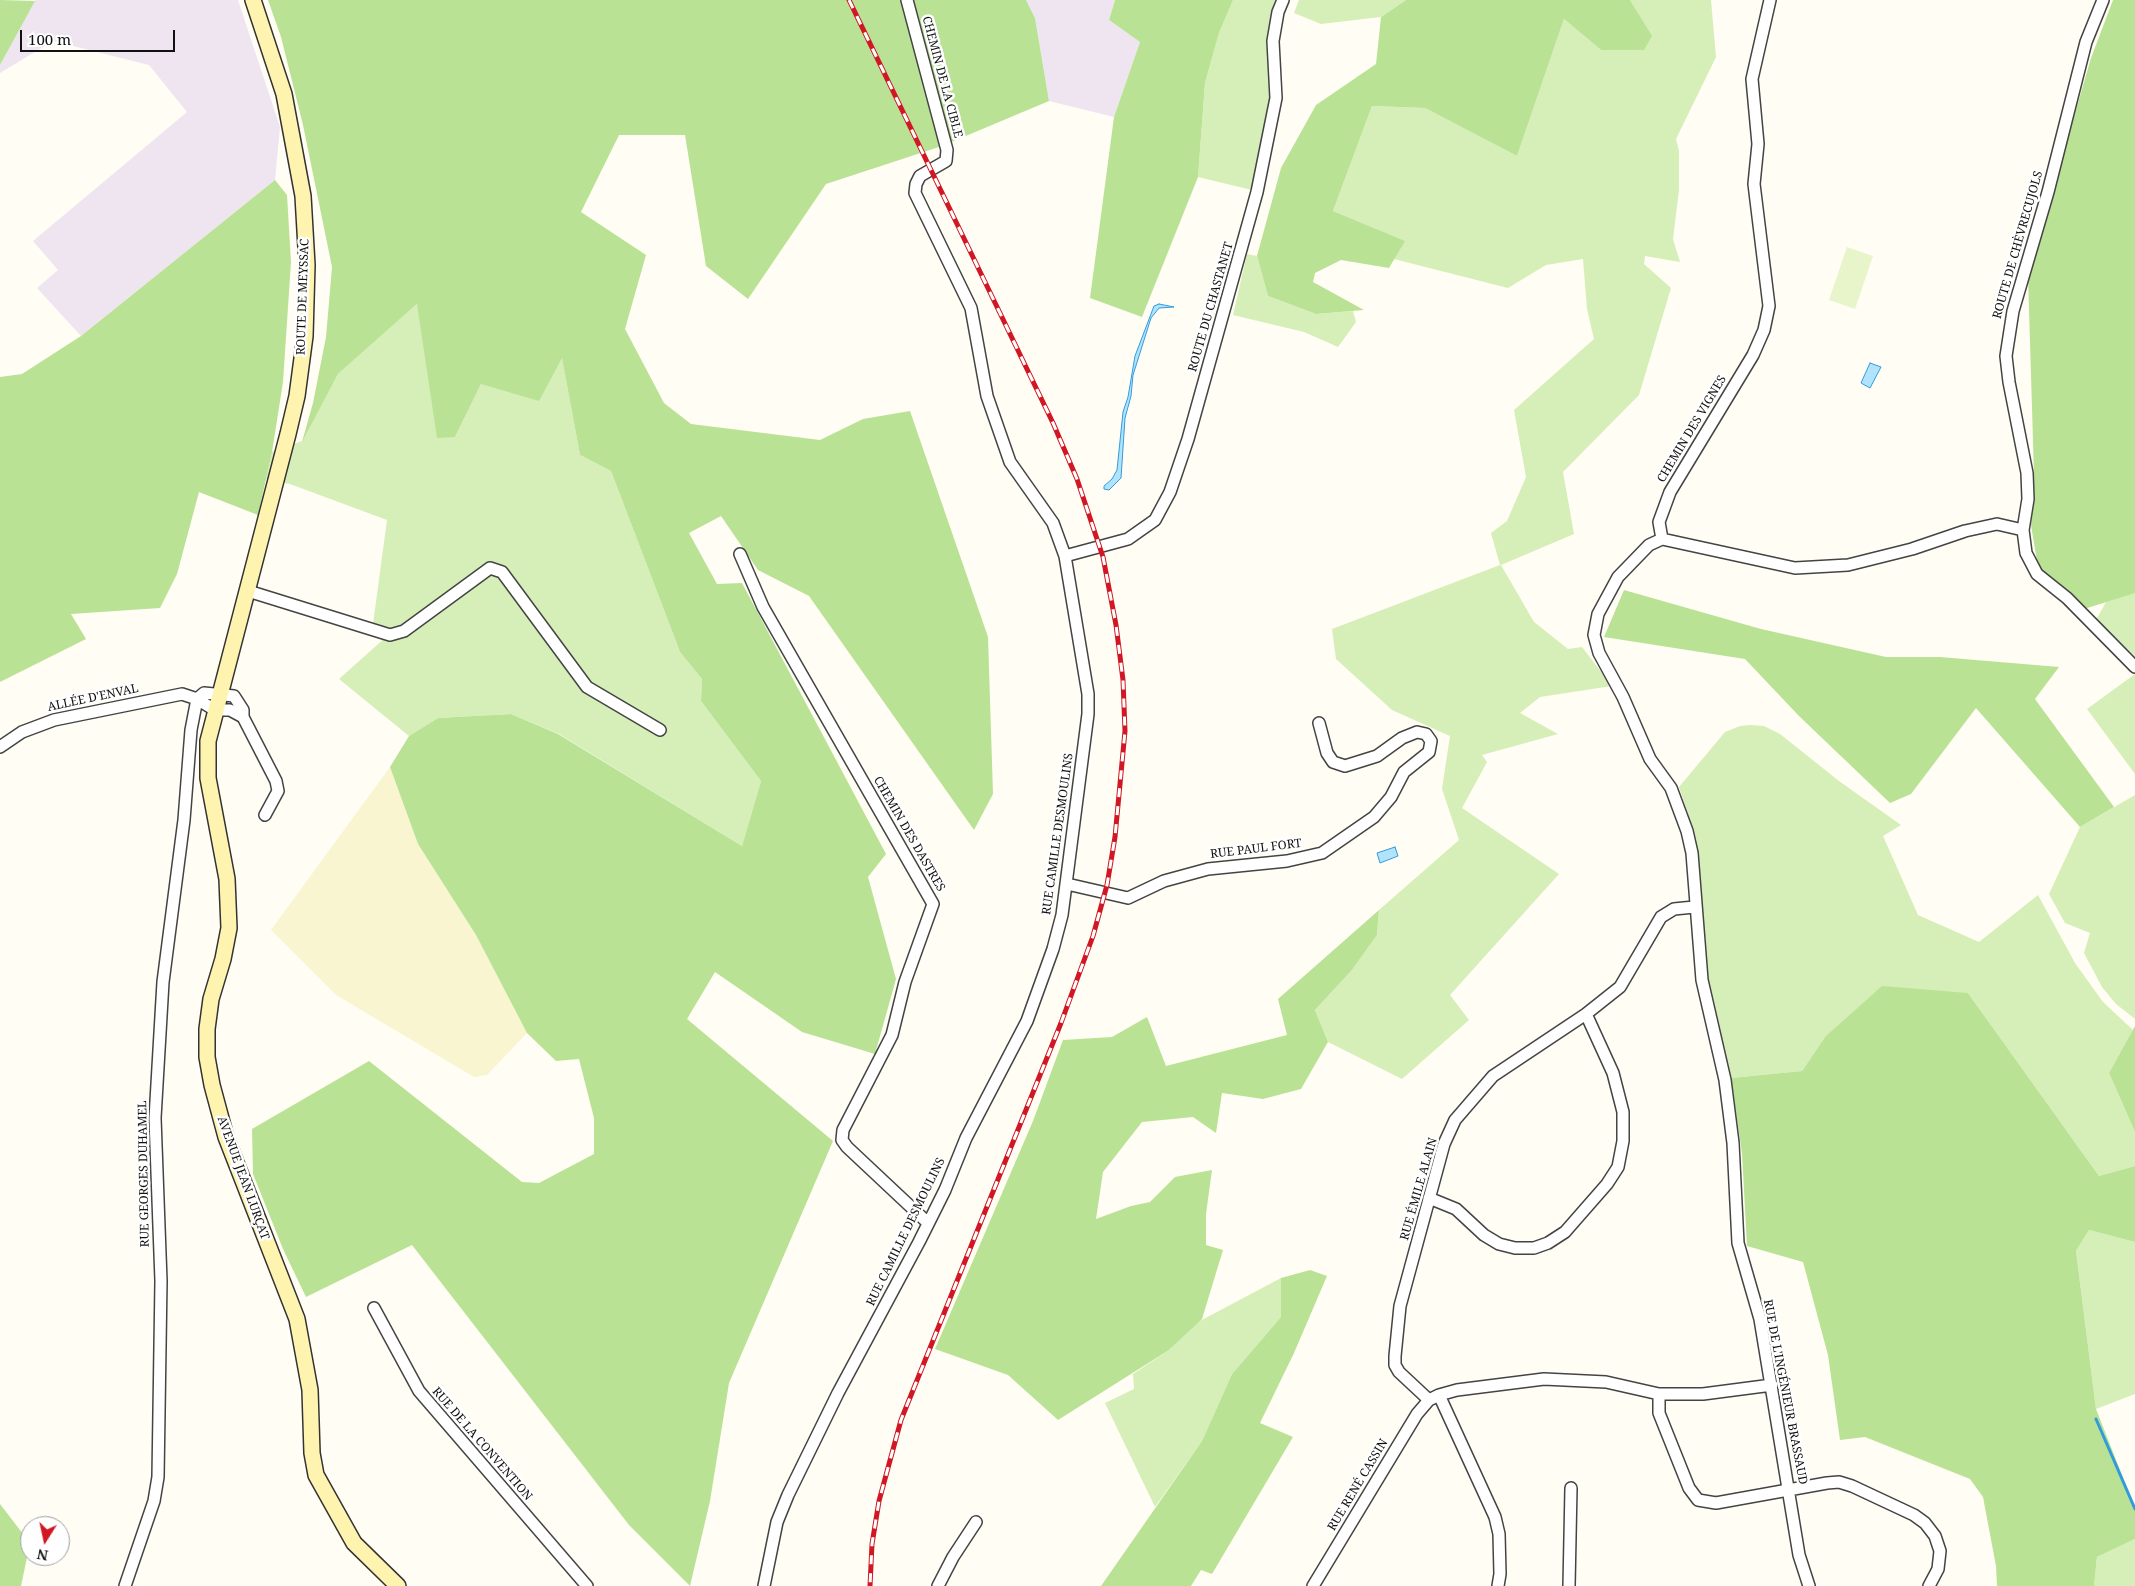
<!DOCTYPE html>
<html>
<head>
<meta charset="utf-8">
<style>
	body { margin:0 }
	#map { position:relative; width:2135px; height:1586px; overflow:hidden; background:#fffdf4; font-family:"Noto Serif",serif }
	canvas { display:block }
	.north { position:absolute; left:20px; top:1516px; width:50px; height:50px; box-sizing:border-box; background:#fff; border:1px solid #a0a0a0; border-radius:50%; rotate:190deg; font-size:14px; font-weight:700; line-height:20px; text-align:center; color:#111 }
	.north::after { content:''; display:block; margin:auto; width:18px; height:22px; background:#d21724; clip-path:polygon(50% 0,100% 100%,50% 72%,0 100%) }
	.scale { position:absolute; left:20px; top:30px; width:155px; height:22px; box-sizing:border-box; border:2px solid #111; border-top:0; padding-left:6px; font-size:15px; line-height:18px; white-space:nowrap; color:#111; -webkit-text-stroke:4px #fff; paint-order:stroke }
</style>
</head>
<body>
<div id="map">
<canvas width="2135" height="1586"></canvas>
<div class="north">N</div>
<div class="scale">100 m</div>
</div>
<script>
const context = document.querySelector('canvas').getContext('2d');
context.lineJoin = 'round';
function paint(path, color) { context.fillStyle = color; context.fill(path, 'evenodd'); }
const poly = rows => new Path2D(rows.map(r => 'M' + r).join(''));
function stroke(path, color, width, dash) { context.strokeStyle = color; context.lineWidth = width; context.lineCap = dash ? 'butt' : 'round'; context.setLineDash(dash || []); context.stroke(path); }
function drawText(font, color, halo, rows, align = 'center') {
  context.font = font + ' "Noto Serif",serif'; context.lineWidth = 5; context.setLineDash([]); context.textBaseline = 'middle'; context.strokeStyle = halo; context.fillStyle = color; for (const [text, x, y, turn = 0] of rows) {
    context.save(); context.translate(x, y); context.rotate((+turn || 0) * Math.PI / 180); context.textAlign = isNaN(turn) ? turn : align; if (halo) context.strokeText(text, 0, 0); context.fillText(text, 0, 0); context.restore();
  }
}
const industrial = poly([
	[35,0,238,0,280,127,275,180,81,336,37,288,58,270,33,241,187,112,149,65,53,41,0,73,0,65],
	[1026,0,1115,0,1109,20,1140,42,1114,117,1049,101,1035,18]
]);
const farmland = poly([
	[390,767,418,844,476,935,527,1033,487,1075,474,1077,336,995,271,930]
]);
const green = poly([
	[1233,0,1279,0,1269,23,1270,105,1252,190,1198,177,1205,83,1219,33],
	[1299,0,1406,0,1381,17,1321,24,1294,13],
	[1630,0,1711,0,1716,57,1676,139,1679,151,1679,190,1673,239,1680,262,1645,256,1644,264,1671,288,1639,395,1563,472,1574,534,1501,565,1534,622,1568,649,1582,647,1612,686,1540,697,1520,713,1558,734,1482,755,1487,762,1462,808,1559,874,1450,995,1469,1020,1402,1079,1328,1042,1315,1010,1352,970,1377,935,1379,910,1459,840,1442,789,1450,736,1392,710,1336,659,1332,629,1500,565,1491,533,1507,521,1526,477,1514,410,1594,339,1587,309,1583,259,1546,265,1508,288,1394,259,1404,241,1333,211,1372,106,1425,108,1517,156,1564,19,1601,50,1651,36],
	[1247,254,1257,256,1268,296,1316,314,1353,311,1356,322,1338,347,1304,332,1233,315],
	[417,304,455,437,481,384,562,357,580,455,611,471,680,652,702,679,701,701,761,781,742,846,559,734,511,714,438,718,409,736,339,679,395,629,373,624,387,520,290,484,266,479,272,452,302,441,338,374],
	[2135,592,2135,656,2096,620,2106,602],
	[2135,674,2135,774,2087,709],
	[1751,725,1764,726,1780,734,1839,781,1901,825,1883,836,1918,915,1979,942,2038,895,2075,963,2103,1002,2133,1030,2109,1073,2135,1132,2135,1166,2099,1176,1968,993,1825,1037,1802,1071,1731,1078,1706,971,1694,832,1679,787,1725,732,1740,726],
	[2135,795,2135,1019,2116,1004,2102,987,2084,953,2090,933,2065,923,2049,894,2080,827],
	[2089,1230,2135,1242,2135,1394,2096,1409,2076,1251],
	[1281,1278,1281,1317,1232,1374,1202,1441,1155,1507,1105,1403,1134,1389,1133,1374,1169,1350,1198,1322],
	[2135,1539,2135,1586,2094,1586,2097,1557]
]);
const forest = poly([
	[0,0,35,1,0,65],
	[268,0,1026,0,1035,18,1049,101,942,146,826,184,748,299,706,266,685,135,619,135,581,212,646,255,625,329,664,403,691,424,820,440,863,419,910,411,988,637,993,794,974,830,809,596,758,570,721,516,689,533,717,584,742,583,886,854,868,877,896,979,875,1054,802,1032,715,972,687,1019,833,1141,729,1383,710,1501,690,1586,629,1525,412,1245,306,1297,283,1249,253,1174,252,1129,369,1061,522,1182,539,1183,594,1154,594,1118,579,1059,556,1061,527,1033,476,935,418,844,390,767,409,736,438,718,511,714,558,734,742,846,761,781,701,701,702,679,680,652,611,471,580,455,562,358,539,401,481,384,455,437,437,438,417,304,338,374,302,442,313,403,326,337,332,267,303,125,281,37],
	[1115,0,1233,0,1219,33,1205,83,1198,177,1142,317,1090,298,1114,117,1140,42,1109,20],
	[1406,0,1630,0,1652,36,1644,50,1601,50,1564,19,1517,156,1425,108,1372,106,1333,211,1405,241,1389,268,1341,260,1315,273,1313,282,1364,310,1316,314,1268,296,1257,256,1281,168,1316,105,1376,64,1381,17],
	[2113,0,2135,0,2135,593,2084,609,2038,567,2031,525,2034,474,2028,276,2091,58],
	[275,180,287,195,291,262,283,382,272,452,258,515,199,492,177,574,160,608,71,614,86,639,0,682,0,377,22,374,81,336],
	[1624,590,1761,629,1886,657,1940,657,2059,667,2035,699,2114,807,2080,827,1976,708,1911,794,1890,803,1799,716,1745,659,1604,637],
	[1379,910,1377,935,1352,970,1315,1010,1328,1042,1301,1089,1263,1099,1222,1093,1216,1133,1193,1117,1142,1122,1103,1172,1096,1219,1131,1206,1150,1202,1175,1177,1212,1170,1206,1214,1206,1245,1223,1250,1202,1319,1169,1350,1058,1420,1008,1375,935,1349,1033,1121,1063,1040,1112,1037,1147,1017,1166,1066,1287,1035,1278,999],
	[1882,986,1968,993,2099,1176,2135,1166,2135,1242,2089,1230,2076,1251,2096,1409,2135,1508,2135,1539,2097,1557,2094,1586,1997,1586,1996,1566,1983,1497,1970,1479,1865,1437,1840,1440,1828,1355,1803,1262,1747,1246,1742,1153,1731,1078,1802,1071,1825,1037],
	[2135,1026,2135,1132,2109,1073],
	[1310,1270,1327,1276,1294,1353,1260,1423,1293,1437,1212,1574,1201,1570,1191,1586,1101,1586,1202,1441,1232,1374,1281,1317,1281,1278],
	[0,1504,30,1543,21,1586,0,1586]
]);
const pitch = poly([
	[1847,247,1873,256,1855,309,1829,300]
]);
const water = poly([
	[1159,304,1174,307,1159,308,1151,318,1133,375,1131,396,1125,418,1121,478,1109,490,1104,489,1104,486,1112,479,1117,470,1123,412,1128,397,1135,356,1154,306,1159,304],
	[1870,363,1881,367,1870,388,1861,383,1870,363],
	[1395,847,1398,856,1380,863,1377,853,1395,847]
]);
const stream = poly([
	[2096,1419,2135,1509]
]);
const minor = poly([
	[2103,0,2086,42,2048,192,2013,311,2006,356,2009,382,2027,473,2028,499,2023,530,2026,553,2037,574,2067,598,2135,667],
	[1662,539,1649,545,1618,577,1598,614,1594,635,1599,653,1623,697,1650,759,1671,788,1687,831,1692,853,1702,980,1725,1080,1733,1143,1738,1243,1760,1319,1799,1555,1809,1586],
	[1662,539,1659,522,1670,492,1753,355,1764,330,1769,306,1754,184,1758,144,1752,79,1770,0],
	[1662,539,1795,568,1848,565,1912,549,1965,531,1997,524,2023,530],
	[740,554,763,607,933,904,905,982,892,1035,843,1130,842,1140,847,1147,928,1223],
	[1065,556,1128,539,1155,520,1170,492,1188,439,1257,192,1276,98,1273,41,1278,12,1283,0],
	[248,591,390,635,404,631,490,568,502,572,587,687,660,730],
	[0,747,22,732,54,720,182,694,197,699,215,710,230,710,243,717],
	[1067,884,1128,898,1164,881,1208,869,1287,861,1322,853,1374,817,1391,797,1404,772,1429,752,1431,741,1426,734,1417,732,1402,738,1377,756,1345,766,1333,762,1327,753,1319,723],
	[1429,1198,1456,1209,1484,1235,1499,1244,1515,1248,1534,1248,1548,1243,1565,1232,1607,1184,1618,1167,1623,1141,1623,1112,1613,1073,1586,1014],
	[374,1308,419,1391,587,1586],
	[1659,1394,1659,1413,1689,1488,1698,1500,1716,1503,1827,1483,1839,1482,1852,1486,1914,1515,1925,1523,1935,1536,1940,1551,1938,1569,1929,1586],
	[1439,1395,1495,1517,1499,1534,1500,1574,1498,1586],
	[1429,1400,1399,1372,1395,1365,1395,1356,1400,1306,1444,1144,1455,1120,1493,1076,1586,1014,1620,987,1661,917,1674,909,1694,907],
	[125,1586,154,1501,158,1477,161,1281,155,1118,163,982,184,820,191,730,197,699,204,693,234,696,243,710,243,717,276,781,278,791,265,815],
	[764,1586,777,1522,788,1495,838,1393,919,1242,945,1190,966,1138,1027,1021,1053,949,1062,915,1088,714,1088,694,1065,556,1053,523,1010,462,987,396,971,308,915,193,916,184,920,176,946,161,947,150,907,0],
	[938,1586,953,1557,976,1522],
	[1313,1586,1417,1414,1429,1400,1439,1395,1457,1390,1544,1379,1606,1382,1659,1394,1703,1394,1772,1385],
	[1569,1586,1571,1488]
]);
const secondary = poly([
	[253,0,284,94,303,196,307,265,305,336,297,396,288,434,208,741,208,778,227,879,229,928,223,959,211,999,207,1029,207,1057,212,1085,226,1137,297,1319,310,1390,312,1453,316,1475,354,1543,398,1586]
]);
const rail = poly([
	[849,0,1053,423,1077,479,1103,557,1116,625,1123,680,1125,731,1115,837,1107,885,1093,936,1061,1023,901,1420,879,1501,872,1544,870,1586]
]);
const streetNames = [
	["CHEMIN DE LA CIBLE",942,77,75],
	["ROUTE DE CHÈVRECUJOLS",2018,245,-74],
	["ROUTE DE MEYSSAC",303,297,-88],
	["ROUTE DU CHASTANET",1211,307,-74],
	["CHEMIN DES VIGNES",1692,429,-59],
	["ALLÉE D'ENVAL",93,698,-12],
	["CHEMIN DES DASTRES",909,834,60],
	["RUE CAMILLE DESMOULINS",1058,834,-82],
	["RUE PAUL FORT",1256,849,-7],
	["RUE GEORGES DUHAMEL",144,1174,-91],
	["AVENUE JEAN LURÇAT",243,1178,70],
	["RUE ÉMILE ALAIN",1419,1189,-74],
	["RUE CAMILLE DESMOULINS",906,1232,-64],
	["RUE DE L'INGÉNIEUR BRASSAUD",1785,1392,79],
	["RUE DE LA CONVENTION",482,1444,49],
	["RUE RENÉ CASSIN",1358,1485,-59]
];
paint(industrial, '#eee5f0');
paint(farmland, '#f9f5d0');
paint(green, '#d6efb8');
paint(forest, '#bae295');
paint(pitch, '#e8f5cb');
paint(water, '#b2e3fd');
stroke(water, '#319cdd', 1);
stroke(stream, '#319cdd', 3);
stroke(minor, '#444', 14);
stroke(secondary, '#333', 18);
stroke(minor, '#fff', 11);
stroke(secondary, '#fff4af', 15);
stroke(rail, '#d21724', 5);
stroke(rail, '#fff', 3, [9]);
drawText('12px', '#111', '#fff', streetNames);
</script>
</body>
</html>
